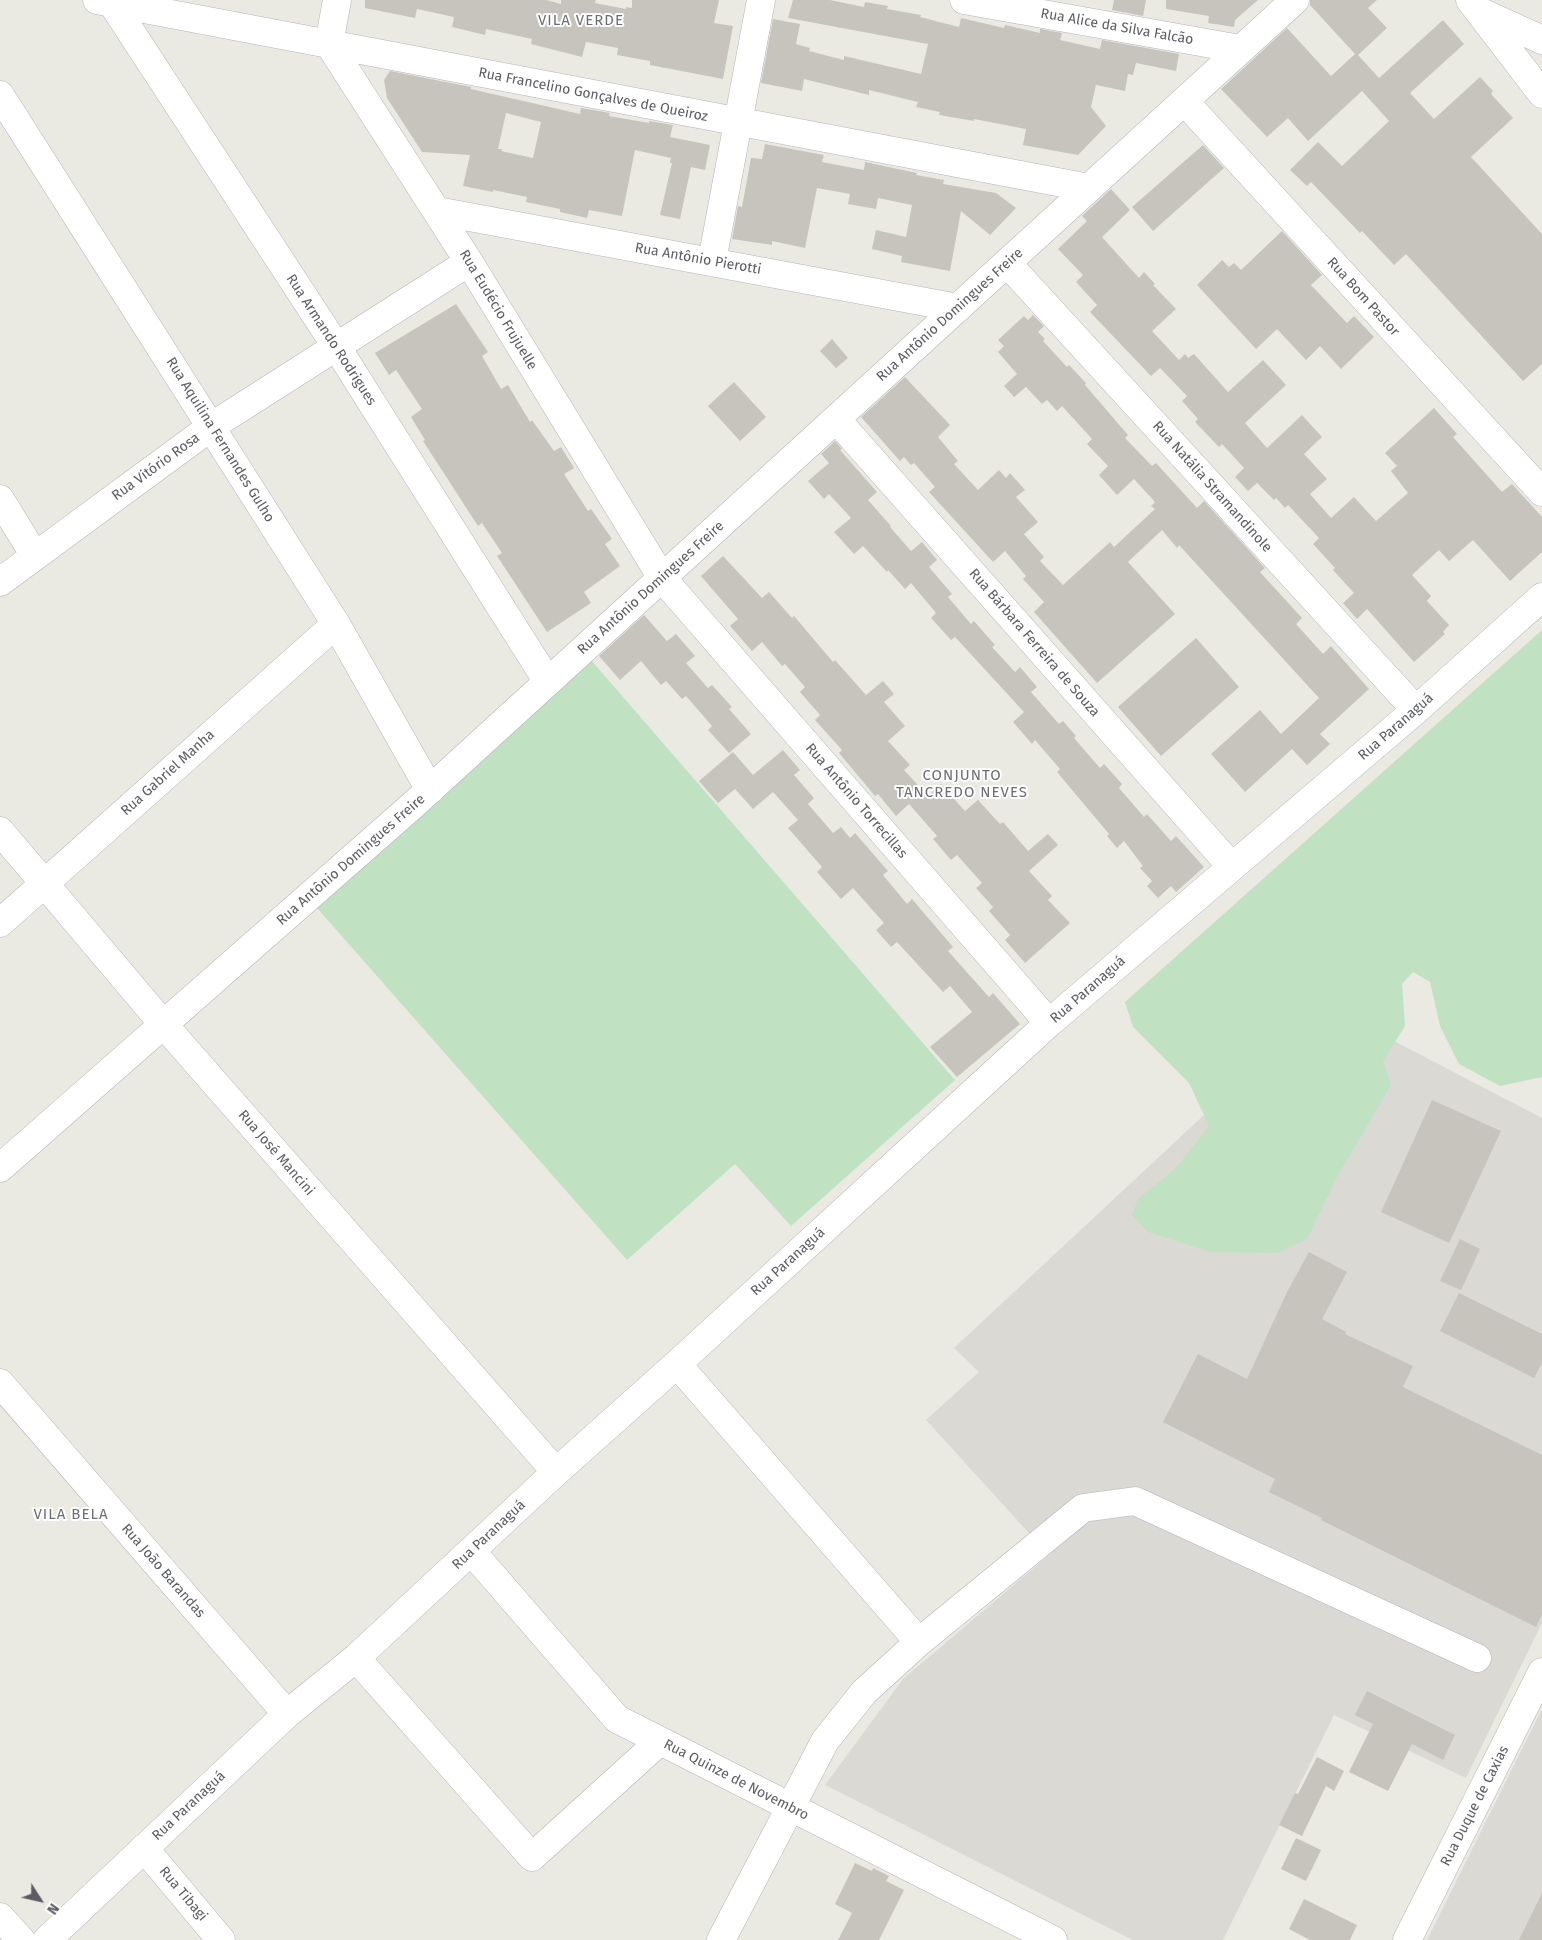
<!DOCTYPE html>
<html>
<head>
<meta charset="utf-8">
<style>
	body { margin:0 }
	#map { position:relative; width:1542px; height:1940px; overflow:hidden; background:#ebeae2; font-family:"Fira Sans",sans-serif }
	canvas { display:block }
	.north { position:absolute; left:15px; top:1875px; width:50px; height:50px; -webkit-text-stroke:4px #fff; paint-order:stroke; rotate:125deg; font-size:14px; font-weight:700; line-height:20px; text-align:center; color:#5a5d61 }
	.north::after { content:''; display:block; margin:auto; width:18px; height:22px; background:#5a5d61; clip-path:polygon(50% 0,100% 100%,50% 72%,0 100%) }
</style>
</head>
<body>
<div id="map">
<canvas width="1542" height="1940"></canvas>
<div class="north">N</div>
</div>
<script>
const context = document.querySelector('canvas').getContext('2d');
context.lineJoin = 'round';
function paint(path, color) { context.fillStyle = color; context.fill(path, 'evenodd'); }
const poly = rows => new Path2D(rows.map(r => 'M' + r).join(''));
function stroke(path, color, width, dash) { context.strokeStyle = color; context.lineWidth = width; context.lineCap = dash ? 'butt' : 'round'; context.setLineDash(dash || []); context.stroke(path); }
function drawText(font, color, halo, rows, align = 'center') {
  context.font = font + ' "Fira Sans",sans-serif'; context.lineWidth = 4; context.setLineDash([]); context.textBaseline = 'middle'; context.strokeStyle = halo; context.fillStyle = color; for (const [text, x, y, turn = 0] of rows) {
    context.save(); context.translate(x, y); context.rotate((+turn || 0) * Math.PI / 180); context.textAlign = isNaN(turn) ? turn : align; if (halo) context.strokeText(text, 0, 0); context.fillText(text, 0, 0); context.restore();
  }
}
const industrial = poly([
	[1323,1004,1542,1118,1542,1623,1466,1778,1334,1715,1223,1940,1133,1940,825,1785,903,1679,1049,1555,926,1420,979,1372,954,1348],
	[1542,1709,1542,1940,1427,1940]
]);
const green = poly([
	[1542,630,1542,1077,1500,1086,1459,1064,1440,1026,1430,982,1413,972,1402,984,1405,1026,1383,1061,1391,1085,1338,1175,1307,1239,1277,1253,1211,1252,1148,1232,1132,1215,1138,1199,1176,1168,1209,1126,1189,1083,1133,1027,1125,1002],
	[591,660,955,1080,791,1226,735,1164,627,1260,317,908]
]);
const building = poly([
	[365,0,546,0,561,4,561,0,596,0,595,3,626,9,626,7,632,8,632,0,719,0,714,23,733,26,723,79,650,65,650,61,617,55,618,48,586,42,582,57,531,44,532,39,486,29,485,35,452,27,454,17,417,9,415,18,365,8],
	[793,0,830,0,864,7,865,2,888,6,887,9,921,15,920,17,959,27,961,18,1004,28,1005,25,1040,33,1040,29,1062,33,1060,40,1100,49,1102,40,1179,54,1176,71,1136,63,1133,75,1128,74,1125,91,1096,85,1091,107,1106,126,1078,155,1023,145,1026,129,974,119,974,121,939,115,940,112,916,107,918,102,869,90,869,95,804,79,802,91,761,83,773,19,800,24,796,44,810,48,809,51,844,60,844,56,921,74,928,44,788,18],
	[1114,0,1146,0,1143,16,1112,10],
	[1166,0,1258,0,1235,20,1234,27,1208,23,1209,16,1166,9],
	[1310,0,1377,0,1368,8,1387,28,1358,55,1379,78,1443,20,1464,44,1410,93,1434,119,1480,77,1493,91,1491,94,1513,118,1471,157,1542,234,1542,364,1523,381,1406,254,1394,265,1362,231,1360,233,1311,182,1307,186,1290,170,1318,142,1342,166,1389,121,1362,91,1308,141,1288,118,1267,137,1221,89,1287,28,1331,76,1355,54,1310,5],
	[390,71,471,87,471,89,580,114,581,108,610,113,609,116,649,123,649,121,673,125,670,137,710,145,705,170,691,167,680,219,660,215,672,163,670,163,671,158,635,150,622,216,589,210,587,218,560,212,560,209,526,202,527,197,493,190,493,192,463,186,470,155,422,152,387,98,384,80],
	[506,113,541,122,533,158,501,151,502,149,498,149],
	[765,144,824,155,822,162,864,170,865,162,917,173,916,175,944,180,943,184,996,193,1016,208,990,235,961,211,950,271,901,262,902,256,872,249,876,230,906,237,912,205,878,198,876,209,848,204,850,194,817,188,805,248,772,241,772,245,732,239,738,206,742,207,751,158,762,159],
	[1203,145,1224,168,1153,231,1132,207],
	[1111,189,1130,210,1102,237,1139,278,1144,272,1155,284,1153,285,1176,309,1152,331,1179,360,1185,354,1188,358,1194,354,1228,392,1263,360,1286,385,1245,423,1267,448,1302,415,1322,437,1304,454,1327,479,1310,494,1331,518,1354,497,1376,521,1408,493,1391,471,1397,466,1385,453,1434,408,1457,434,1453,437,1502,492,1512,484,1542,517,1542,552,1510,581,1473,540,1449,561,1439,550,1412,575,1431,596,1427,601,1449,625,1443,632,1445,634,1414,662,1367,609,1357,619,1343,603,1354,593,1333,570,1335,568,1313,544,1319,538,1288,505,1285,508,1276,498,1274,500,1257,483,1248,491,1235,477,1244,468,1222,444,1219,447,1195,422,1198,419,1182,401,1187,396,1160,368,1151,376,1090,312,1097,305,1076,282,1083,275,1058,249,1087,221,1082,216],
	[1282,231,1322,275,1311,285,1347,323,1354,316,1374,337,1341,369,1320,346,1306,360,1277,329,1256,349,1197,285,1222,260,1229,267,1234,263,1241,270],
	[456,304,488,352,482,356,501,389,508,385,530,422,532,420,554,451,561,447,574,468,564,474,588,511,591,509,612,539,605,544,620,566,584,592,591,603,547,632,497,556,502,553,482,523,478,526,423,441,425,440,411,417,422,409,396,370,389,375,375,353],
	[1033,315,1044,326,1038,332,1045,339,1043,341,1067,367,1069,365,1086,383,1085,385,1128,435,1125,438,1152,466,1156,463,1197,508,1204,501,1265,568,1260,572,1302,618,1296,624,1323,654,1331,646,1369,689,1320,734,1330,744,1307,765,1292,749,1245,792,1211,754,1260,710,1281,734,1319,698,1179,545,1177,548,1162,530,1128,562,1175,614,1097,683,1034,612,1044,602,1023,579,1026,576,1005,551,993,562,929,492,935,487,914,463,911,465,904,457,900,461,861,417,905,377,950,425,938,437,958,461,954,464,978,490,999,470,1006,478,1010,473,1025,490,1016,497,1038,522,1024,534,1044,557,1040,561,1063,585,1110,542,1114,547,1155,509,1151,506,1155,502,1134,479,1117,495,1099,475,1108,466,1087,444,1092,439,1062,406,1057,411,1047,400,1042,404,1026,387,1014,397,1004,386,1017,374,998,352,1004,346,998,340,1024,316,1028,320],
	[832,339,848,358,836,368,820,351],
	[734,382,766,417,740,441,708,406],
	[835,441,842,449,840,450,877,492,868,500,891,526,890,527,911,551,922,542,937,560,929,567,952,594,948,597,971,624,974,621,995,645,992,647,1015,672,1020,667,1037,687,1031,692,1059,724,1063,721,1076,736,1074,738,1100,768,1104,764,1122,784,1119,788,1144,817,1147,814,1171,841,1176,836,1204,867,1176,892,1171,886,1158,898,1147,886,1152,881,1140,868,1143,866,1124,841,1117,848,1107,836,1109,834,1057,772,1060,769,1035,740,1032,744,1013,722,1024,712,955,637,951,640,931,618,936,613,911,583,905,589,888,570,887,572,863,546,854,554,834,532,851,518,829,494,824,499,808,481,829,463,821,454],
	[723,556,762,598,769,592,792,618,794,616,833,662,835,660,866,695,883,681,894,694,884,702,905,726,888,741,910,765,904,770,928,796,941,784,965,811,978,800,1000,824,1003,822,1028,851,1048,834,1058,845,1029,871,1052,896,1048,900,1070,923,1025,963,1005,940,1010,935,989,911,993,907,976,888,982,883,957,855,951,860,933,839,937,836,909,804,896,816,878,794,875,796,839,753,842,750,815,720,820,715,800,692,805,687,785,664,782,666,762,642,752,651,730,626,738,619,701,576],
	[644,615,667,641,676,634,695,656,686,663,708,688,712,685,732,707,729,709,751,734,729,753,708,730,712,726,686,696,682,699,666,681,661,685,641,661,620,680,599,656],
	[1196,638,1239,687,1161,756,1118,707],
	[783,750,800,770,794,775,814,798,808,804,833,833,841,827,850,838,855,833,888,871,883,875,907,904,912,899,953,947,948,951,989,997,993,993,1020,1024,957,1077,930,1047,972,1012,950,986,943,992,897,942,891,947,876,930,884,923,853,888,841,899,817,872,822,867,788,828,798,820,773,792,753,809,735,789,718,803,699,781,733,752,753,775],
	[1432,1100,1501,1131,1449,1243,1381,1212],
	[1460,1239,1480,1249,1461,1290,1440,1281],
	[1309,1252,1347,1272,1322,1319,1346,1332,1345,1334,1413,1366,1403,1387,1542,1455,1542,1614,1536,1627,1321,1520,1322,1518,1269,1492,1275,1479,1163,1422,1198,1354,1247,1379,1287,1292],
	[1459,1293,1542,1334,1542,1363,1534,1378,1440,1331],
	[1367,1691,1455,1735,1443,1760,1412,1744,1388,1791,1349,1772,1373,1724,1355,1715],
	[1317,1757,1344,1771,1334,1791,1326,1786,1302,1836,1279,1825,1295,1793,1298,1794],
	[1296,1838,1321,1850,1306,1881,1281,1869],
	[855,1863,872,1871,873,1868,889,1876,886,1881,904,1890,879,1940,838,1940,852,1913,835,1904],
	[1542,1893,1542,1940,1519,1940],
	[1304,1899,1357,1925,1350,1940,1310,1940,1289,1929]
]);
const minor = poly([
	[97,0,1089,188],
	[110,0,336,346,548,682],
	[337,0,329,44,469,262,662,578,1049,1023],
	[964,0,1240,49],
	[1470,0,1542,94],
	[1481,12,1542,40],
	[0,95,336,624,430,790],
	[1185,102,1542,492],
	[437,211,958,308],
	[712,261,761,0],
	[1007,263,1416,710],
	[836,419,1232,867],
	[0,499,35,556],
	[0,582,212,426,469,262],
	[0,831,164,1025,556,1472],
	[0,923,336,624],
	[0,1168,413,805,1295,0],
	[677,1364,919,1642],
	[0,1383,287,1714],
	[472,1552,617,1719,1053,1940],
	[356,1658,532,1857,660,1741],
	[144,1848,221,1940],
	[0,1917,21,1940],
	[47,1940,287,1714,356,1658,556,1472,677,1364,1049,1023,1416,710,1542,597],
	[721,1940,825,1741,864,1692,919,1642,1083,1508,1135,1501,1477,1658],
	[1407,1940,1542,1672]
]);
const streetNames = [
	["Rua Alice da Silva Falcão",1117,27,10],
	["Rua Francelino Gonçalves de Queiroz",593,95,11],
	["Rua Antônio Pierotti",698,259,10],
	["Rua Bom Pastor",1363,297,48],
	["Rua Eudécio Frujuelle",498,310,59],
	["Rua Antônio Domingues Freire",950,315,-42],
	["Rua Armando Rodrigues",331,340,57],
	["Rua Aquilina Fernandes Gulho",220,440,58],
	["Rua Vitório Rosa",156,467,-36],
	["Rua Natália Stramandinole",1212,487,48],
	["Rua Antônio Domingues Freire",651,588,-42],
	["Rua Bárbara Ferreira de Souza",1034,643,49],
	["Rua Paranaguá",1396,727,-41],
	["Rua Gabriel Manha",168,773,-42],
	["Rua Antônio Torrecillas",856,801,49],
	["Rua Antônio Domingues Freire",351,860,-41],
	["Rua Paranaguá",1088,990,-41],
	["Rua José Mancini",276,1153,49],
	["Rua Paranaguá",788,1262,-42],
	["Rua Paranaguá",489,1535,-43],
	["Rua João Barandas",163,1571,49],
	["Rua Quinze de Novembro",736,1780,27],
	["Rua Paranaguá",189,1806,-43],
	["Rua Duque de Caxias",1475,1806,-63],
	["Rua Tibagi",183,1894,50]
];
const neighbourhoodNames = [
	["VILA VERDE",581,21],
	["CONJUNTO",962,776],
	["TANCREDO NEVES",962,793],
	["VILA BELA",71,1515]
];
paint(industrial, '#dad9d4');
paint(green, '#c1e1c3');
paint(building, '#c7c4be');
stroke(minor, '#b2b4b8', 29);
stroke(minor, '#fff', 28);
drawText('14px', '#5a5d61', '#fff', streetNames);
context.letterSpacing = '1px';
drawText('15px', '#6b6f73', '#fff', neighbourhoodNames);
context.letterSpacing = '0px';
</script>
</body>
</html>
